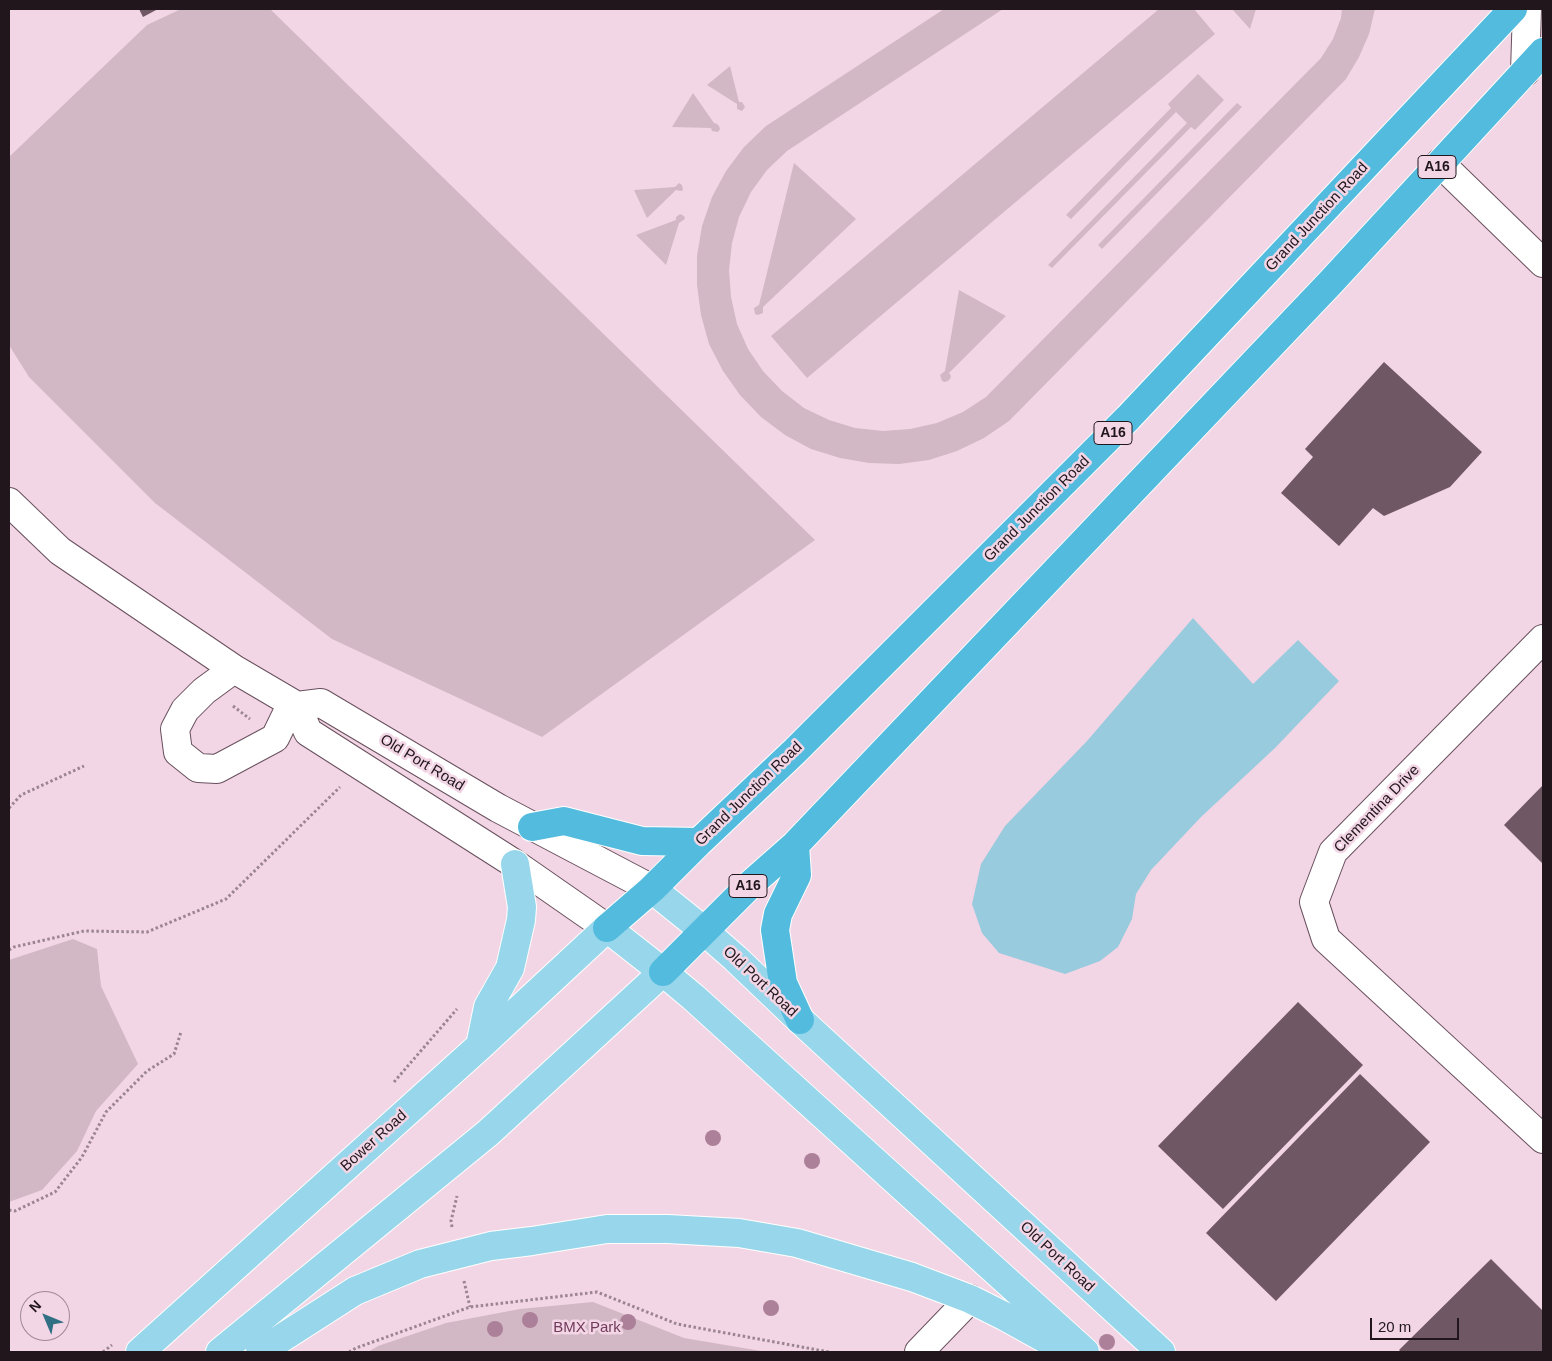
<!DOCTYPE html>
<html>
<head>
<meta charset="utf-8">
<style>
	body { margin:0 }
	#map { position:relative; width:1552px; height:1361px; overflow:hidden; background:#f3d6e5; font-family:Helvetica,sans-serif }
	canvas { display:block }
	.frame { position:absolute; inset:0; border:10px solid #20161c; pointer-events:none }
	.north { position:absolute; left:20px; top:1291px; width:50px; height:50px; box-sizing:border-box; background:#f3d6e5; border:1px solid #9f8995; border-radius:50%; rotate:315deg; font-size:14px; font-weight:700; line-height:20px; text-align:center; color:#20161c }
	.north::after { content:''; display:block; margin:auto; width:18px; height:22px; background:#306f84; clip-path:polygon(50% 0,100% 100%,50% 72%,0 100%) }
	.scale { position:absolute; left:1370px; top:1318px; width:89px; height:22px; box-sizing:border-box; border:2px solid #20161c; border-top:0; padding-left:6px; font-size:15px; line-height:18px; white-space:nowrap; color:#20161c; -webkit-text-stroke:4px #f3d6e5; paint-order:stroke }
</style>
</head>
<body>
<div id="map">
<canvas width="1552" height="1361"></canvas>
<div class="frame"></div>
<div class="north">N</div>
<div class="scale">20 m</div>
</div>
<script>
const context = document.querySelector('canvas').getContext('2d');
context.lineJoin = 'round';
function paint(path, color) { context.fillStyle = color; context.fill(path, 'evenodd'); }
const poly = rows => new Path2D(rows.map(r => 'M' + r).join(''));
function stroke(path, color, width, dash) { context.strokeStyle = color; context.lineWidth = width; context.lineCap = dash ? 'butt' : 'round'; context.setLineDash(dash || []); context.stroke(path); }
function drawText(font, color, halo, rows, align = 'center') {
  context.font = font + ' Helvetica,sans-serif'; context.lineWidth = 5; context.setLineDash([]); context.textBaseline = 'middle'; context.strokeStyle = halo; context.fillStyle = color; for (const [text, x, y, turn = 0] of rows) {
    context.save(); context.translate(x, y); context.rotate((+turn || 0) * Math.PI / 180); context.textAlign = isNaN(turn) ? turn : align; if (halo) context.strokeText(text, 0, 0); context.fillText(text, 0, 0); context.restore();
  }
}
const green = poly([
	[181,9,270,9,815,540,542,737,332,639,155,503,29,377,9,345,9,157,147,25],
	[944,9,1003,9,787,151,767,170,751,192,739,217,732,243,729,270,731,297,737,324,748,349,763,371,782,391,804,408,829,420,855,428,883,431,910,429,937,423,963,412,986,397,1321,58,1333,39,1341,18,1342,9,1375,9,1369,34,1359,57,1346,79,1009,421,984,438,957,451,929,460,899,464,869,463,840,458,811,449,785,435,761,417,740,395,723,371,709,344,701,315,697,285,697,256,702,226,712,197,726,171,744,147,766,126],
	[1159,9,1194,9,1215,34,807,378,771,336],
	[1232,9,1256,9,1250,29],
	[730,66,739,102,742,102,745,107,742,111,737,109,737,104,707,85],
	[1198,74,1224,100,1195,130,1191,127,1052,268,1048,265,1187,123,1176,112,1071,219,1066,215,1171,108,1168,104],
	[693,93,714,123,717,124,719,126,720,129,718,132,712,131,711,128,672,127],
	[1237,103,1242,107,1102,249,1098,245],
	[794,163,856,219,763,307,763,313,758,315,755,314,754,308,759,305],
	[679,183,682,185,683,190,681,191,676,190,647,218,634,190,675,187],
	[680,214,684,216,685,219,679,223,666,265,636,235,676,220,676,217],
	[959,290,1006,316,949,373,951,376,950,379,948,381,945,382,942,381,940,375,945,371],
	[73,939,97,949,101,986,138,1064,96,1111,77,1151,42,1190,9,1202,9,960],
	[593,1302,684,1338,767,1352,368,1352,378,1346,446,1323,520,1309]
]);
const water = poly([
	[1193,618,1253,684,1298,640,1339,681,1275,748,1201,817,1151,870,1136,894,1132,919,1118,947,1100,961,1065,974,999,953,982,933,972,904,981,864,1005,826,1087,741]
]);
const building = poly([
	[139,9,158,9,143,17],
	[1384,362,1482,452,1450,487,1384,516,1373,508,1339,546,1281,493,1313,457,1305,449],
	[1543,785,1543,864,1504,825],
	[1298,1002,1363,1065,1223,1209,1158,1146],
	[1360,1074,1430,1142,1276,1301,1206,1233],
	[1491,1259,1543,1311,1543,1352,1401,1352,1399,1350]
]);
const path = poly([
	[233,706,250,719],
	[9,808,21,795,84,766],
	[9,950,14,947,84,931,147,932,226,899,340,787],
	[394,1082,457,1009],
	[9,1210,15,1211,55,1192,82,1157,106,1112,147,1071,174,1054,181,1032],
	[452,1227,451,1221,457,1196],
	[464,1281,470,1307],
	[103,1352,112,1345],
	[349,1352,356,1348,470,1307,597,1292,677,1324,829,1352]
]);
const minor = poly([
	[1525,72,1527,9],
	[1440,163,1543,263],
	[9,502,60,551,234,669,297,706,321,703,498,808,652,889],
	[1543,639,1333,852,1314,902,1326,939,1543,1139],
	[234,669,204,691,185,710,175,729,178,752,198,768,217,769,275,738,292,703],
	[297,706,308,732,515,864,607,928],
	[919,1352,970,1299]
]);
const major = poly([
	[652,889,703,930,735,958,800,1020,1161,1352],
	[480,1046,488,1007,510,968,521,920,522,907,515,864],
	[140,1352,480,1046,607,928,663,972,693,997,1085,1352],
	[220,1352,488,1133,663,972],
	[260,1352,355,1291,420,1264,491,1246,532,1241,607,1229,668,1229,739,1233,797,1243,912,1277,970,1299,1004,1316,1069,1352]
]);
const highway = poly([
	[532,827,564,821,642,841,699,842],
	[795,845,797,875,778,914,775,930,783,983,800,1020],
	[607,928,652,889,699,842,795,751,1128,418,1513,9],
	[663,972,753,882,795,845,1331,282,1543,52]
]);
const trees = [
	[713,1138],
	[812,1161],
	[771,1308],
	[530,1320],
	[628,1322],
	[495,1329],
	[1107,1342]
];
const shields = [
	[1437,167,38],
	[1113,433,38],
	[748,886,38]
];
const shieldNames = [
	["A16",1437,167],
	["A16",1113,433],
	["A16",748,886]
];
const streetNames = [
	["Grand Junction Road",1317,217,-47],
	["Grand Junction Road",1037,509,-45],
	["Old Port Road",422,763,31],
	["Grand Junction Road",749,794,-44],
	["Clementina Drive",1377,809,-46],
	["Old Port Road",760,982,43],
	["Bower Road",374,1141,-42],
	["Old Port Road",1057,1257,43]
];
const parkNames = [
	["BMX Park",587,1328]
];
paint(green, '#d2b7c5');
paint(water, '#98cbdd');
paint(building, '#6f5764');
stroke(minor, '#69515e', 30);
stroke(major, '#fff', 30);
stroke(highway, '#fff', 30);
stroke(path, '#9a8591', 3, [2.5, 2.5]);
stroke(minor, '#fff', 28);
stroke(major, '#98d7eb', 28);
stroke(highway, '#53bcde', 28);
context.fillStyle = '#ac8099';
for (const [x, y] of trees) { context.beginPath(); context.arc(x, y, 8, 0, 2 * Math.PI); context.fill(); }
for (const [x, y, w] of shields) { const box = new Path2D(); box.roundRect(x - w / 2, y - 11.5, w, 23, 4); context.fillStyle = '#f3d6e5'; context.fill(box); stroke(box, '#20161c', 1); }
drawText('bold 14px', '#20161c', null, shieldNames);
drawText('15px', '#20161c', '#f3d6e5', streetNames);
drawText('15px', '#713a5a', '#f3d6e5', parkNames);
</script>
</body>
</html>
